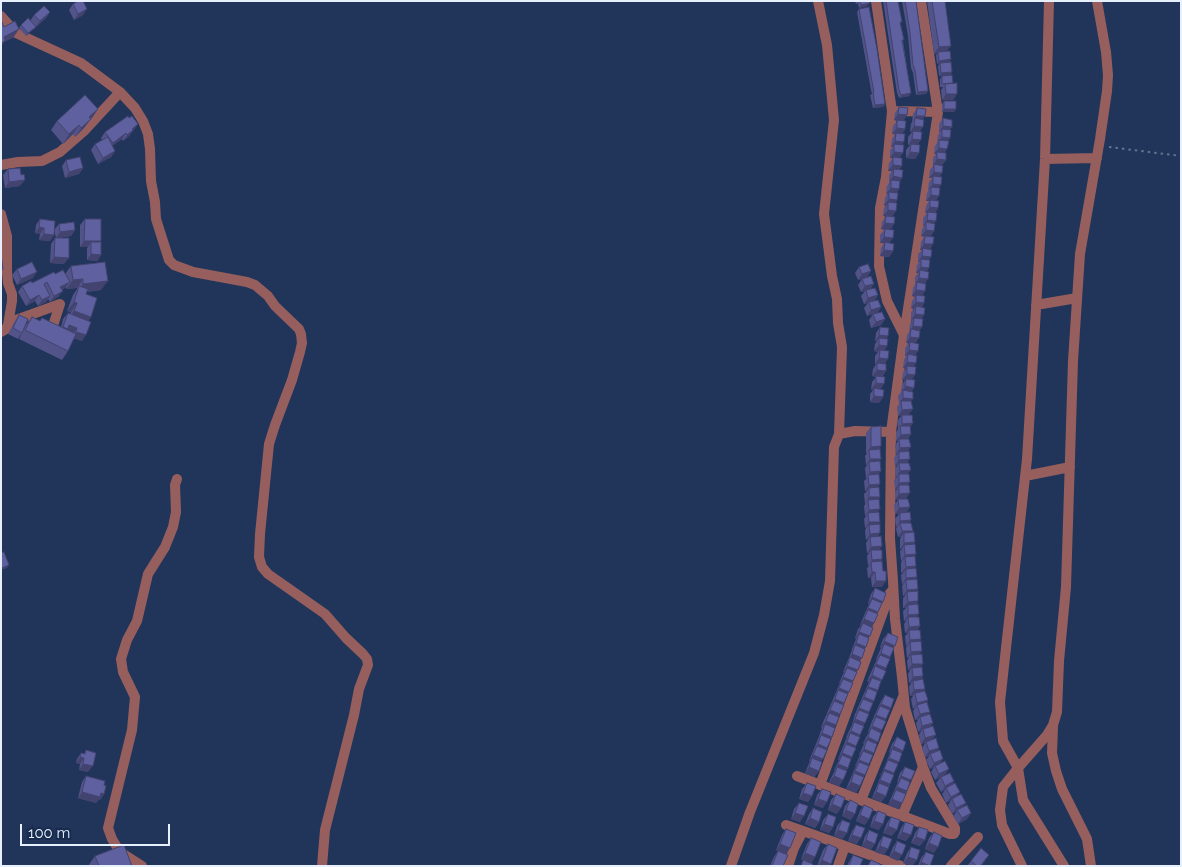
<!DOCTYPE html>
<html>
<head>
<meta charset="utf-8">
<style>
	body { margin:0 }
	#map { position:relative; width:1182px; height:867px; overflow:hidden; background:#203559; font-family:Raleway,sans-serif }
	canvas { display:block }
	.frame { position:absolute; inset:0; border:2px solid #e7f0fe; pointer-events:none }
	.scale { position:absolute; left:20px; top:824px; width:150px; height:22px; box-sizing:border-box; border:2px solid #e7f0fe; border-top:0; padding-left:6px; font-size:15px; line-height:18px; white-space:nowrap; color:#e7f0fe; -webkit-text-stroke:4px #162b4d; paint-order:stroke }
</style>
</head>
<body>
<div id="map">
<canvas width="1182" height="867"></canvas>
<div class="frame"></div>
<div class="scale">100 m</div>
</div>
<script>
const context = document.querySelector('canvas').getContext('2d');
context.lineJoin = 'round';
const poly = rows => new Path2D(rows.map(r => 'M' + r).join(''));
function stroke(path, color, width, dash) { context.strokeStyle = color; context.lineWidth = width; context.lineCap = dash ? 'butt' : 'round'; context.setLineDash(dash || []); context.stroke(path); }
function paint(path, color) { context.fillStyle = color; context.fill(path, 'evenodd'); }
const path = poly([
	[1109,147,1181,156]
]);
const minor = poly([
	[876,1,892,111,886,177,880,208,879,266,887,301,904,335],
	[1049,1,1045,159,1027,459,1000,702,1003,741,1018,768,1023,800,1064,866],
	[1,16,16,33,81,63,120,92,135,108,143,121,148,134,150,149,151,181,155,202,156,219,169,260,174,265,193,272,247,282,255,285,268,296,275,306,299,329,301,334,302,343,300,352,292,380,275,425,269,444,260,534,259,557,262,567,268,574,325,614,346,638,363,654,367,659,368,665,359,689,354,715,325,830,322,866],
	[896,111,938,112],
	[1045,159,1097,158],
	[1,165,18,162,42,161,60,152,84,131,120,92],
	[1,214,7,236,7,272,8,283,12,294,12,301,8,325,6,329,1,332],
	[1036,305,1077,298],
	[16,320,60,304,50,335],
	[839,434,855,431,891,432],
	[1025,476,1070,467],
	[1053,727,1052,753,1056,771,1062,789,1087,839,1091,866],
	[797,776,950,834,954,834,955,832,955,828,931,788,923,767,905,708,902,677,895,619,893,581,890,538,891,432,904,335,938,112,921,1],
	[820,785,890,593,893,590],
	[861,800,903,697],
	[902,816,923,767],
	[786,825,803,831],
	[142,866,120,852,112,839,108,828,132,730,135,697,123,672,121,659,127,640,137,621,148,574,165,547,173,527,176,512,175,485,177,479],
	[731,866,750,812,814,653,824,615,830,581,834,447,839,434,842,347,838,323,837,299,832,276,824,214,834,120,827,45,818,1],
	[788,866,794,848,803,831,901,866],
	[838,866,845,846],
	[951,866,978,837],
	[1022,866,1002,825,1000,810,1003,787,1018,768,1047,735,1053,725,1057,712,1059,661,1066,587,1073,361,1080,254,1100,139,1107,91,1108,75,1106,52,1097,1]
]);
const wall = poly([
	[855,1,869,1,867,6,859,8,858,3,856,4],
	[883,1,898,1,902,22,900,23,903,41,911,93,909,96,899,98,897,93],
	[902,1,916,1,928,91,926,94,916,95,913,73,911,68,908,36],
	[927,1,945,1,947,51,951,59,949,62,952,72,950,75,939,76,938,66,940,63,937,64,936,55,938,53,934,54],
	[73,4,83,15,74,20,69,10],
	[859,9,885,104,883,107,873,108,870,95,872,94,871,90,857,12],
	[50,12,46,18,26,36,19,28,21,25,30,21,34,15],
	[942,76,953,83,957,94,953,100,942,100,941,90,943,87,940,87,940,79],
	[944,101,956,109,954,112,942,112,942,104],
	[899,107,905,129,902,134,902,145,903,153,899,158,902,166,899,169,902,178,899,181,897,193,897,200,895,203,896,211,892,216,894,224,890,230,889,243,893,251,889,257,880,256,881,248,884,243,880,243,880,235,884,230,881,229,882,222,886,216,883,216,884,208,886,206,884,205,885,198,887,194,886,194,887,186,889,183,889,175,892,171,888,171,889,163,893,158,890,158,890,150,893,147,891,147,892,139,895,134,892,134,893,126,897,121,894,120,895,113],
	[917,108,925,116,923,119,923,127,919,132,917,145,919,153,915,159,906,158,906,150,910,145,908,145,908,137,912,132,910,132,911,124,912,122,913,114],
	[98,109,84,128,75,137,73,134,63,144,51,130,57,121],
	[129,118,138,124,129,136,123,141,122,139,112,146,115,151,111,157,98,164,91,150,95,144,102,140,101,138,105,132],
	[943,118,952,127,949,130,948,141,945,153,946,160,942,165,942,173,939,177,939,188,936,200,938,208,935,213,934,224,934,231,930,237,933,244,930,249,925,284,925,291,922,295,924,303,922,307,924,315,921,319,922,327,919,331,916,343,918,351,915,355,916,363,913,367,912,380,914,388,911,391,911,401,913,409,908,415,913,423,910,427,911,434,908,439,908,474,906,499,910,507,906,513,911,520,909,523,913,531,911,533,913,544,916,592,918,601,916,605,917,617,920,626,917,630,919,641,919,654,923,664,920,667,923,676,921,680,925,689,923,691,928,700,925,703,928,715,933,723,930,727,933,740,939,748,937,751,945,775,954,781,952,785,960,792,956,797,966,803,962,807,971,813,967,819,958,824,953,816,957,811,952,814,948,805,951,800,946,803,942,794,945,790,941,792,936,783,941,777,935,780,931,772,934,767,930,769,926,760,929,756,925,757,922,748,925,743,921,744,919,735,921,731,918,732,916,723,918,720,915,720,913,711,915,708,913,709,911,699,913,696,910,696,909,687,911,683,909,683,908,674,910,670,908,670,907,661,909,657,907,658,906,648,907,646,906,646,905,636,908,633,905,633,904,624,906,621,904,621,903,611,906,608,903,608,903,598,905,596,903,596,902,586,903,584,902,584,901,575,903,573,901,573,901,563,902,561,901,561,900,551,902,549,900,549,900,539,901,537,898,537,896,529,897,527,896,527,895,519,899,514,895,514,894,505,898,500,895,500,895,492,897,489,895,489,894,480,897,477,896,477,895,469,897,466,895,466,894,458,897,454,896,454,895,445,898,441,896,441,896,432,898,429,897,421,902,415,898,416,897,407,899,404,898,396,901,392,902,385,905,380,902,380,903,372,906,368,903,368,904,360,906,356,905,356,905,348,909,343,906,343,907,335,909,332,910,324,912,320,911,320,911,312,914,309,911,308,912,301,915,297,912,296,913,288,915,284,915,277,918,273,916,273,917,265,919,262,918,262,918,254,922,250,920,250,921,242,924,237,921,236,922,229,924,226,923,226,923,218,927,213,925,213,926,206,929,201,926,201,927,193,929,190,928,190,929,182,932,178,929,178,930,170,933,166,933,158,936,154,934,154,935,146,937,143,938,135,940,132,939,132,939,124],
	[66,160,83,168,79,174,65,178,62,166],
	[8,169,21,175,20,186,5,188,3,175],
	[40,219,54,235,50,241,39,240,40,234,35,233,36,225],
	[85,219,100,242,101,255,97,261,87,260,87,248,88,247,80,247,80,225],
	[59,224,75,230,71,236,57,238,64,264,50,263,51,244,55,238,56,238,54,230],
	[71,266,101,290,87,292,86,294,91,317,88,321,82,341,74,338,68,351,62,360,19,339,22,333,18,339,8,334,15,321,19,315,25,326,32,317,40,321,42,318,61,327,63,319,68,313,70,314,71,312,67,311,73,295,77,289,77,288,66,289,66,287,62,290,58,297,50,302,48,299,46,302,38,306,35,301,26,306,18,292,22,286,55,274,65,274],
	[859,267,871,271,867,277,870,289,878,295,874,301,881,307,877,313,885,319,881,325,871,328,869,320,873,314,867,316,864,308,868,303,864,304,861,296,865,291,861,292,858,285,862,279,858,280,855,273],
	[17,269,33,278,17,285,12,275],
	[880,327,888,336,886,339,887,346,884,351,886,371,882,377,881,389,883,397,879,403,870,402,870,394,873,390,871,389,872,382,876,377,872,376,873,369,876,364,875,364,875,356,878,352,874,351,875,344,877,341,875,341,876,333],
	[871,427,881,446,879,449,879,461,881,471,878,474,880,484,877,487,878,537,882,546,879,550,882,559,881,561,882,587,872,587,871,578,868,578,867,568,869,566,868,566,867,556,869,553,867,553,866,543,868,540,866,540,865,531,866,528,865,528,864,519,866,516,865,516,864,506,866,503,865,504,864,494,867,491,865,491,864,481,867,478,866,478,865,468,867,465,866,465,865,456,867,453,866,453,866,433],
	[875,588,881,603,874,623,872,627,866,647,860,661,849,692,834,727,832,737,823,759,821,761,819,771,814,777,805,773,810,761,809,761,818,739,822,728,821,727,840,683,839,683,844,672,843,672,848,660,852,650,852,649,856,639,855,638,858,629,861,626,860,625,869,604,868,603,871,594],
	[888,633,894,647,886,668,885,670,878,690,859,737,848,768,846,771,843,780,839,786,829,782,835,770,834,770,839,760,838,759,847,737,846,737,852,725,855,714,869,682,867,681,877,659,876,659,881,648,880,647,883,639],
	[885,695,891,708,880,732,860,786,856,793,846,789,856,766,855,766,860,755,859,755,864,744,863,743,869,732,868,732,872,721,881,701],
	[897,737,901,752,886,796,881,802,872,798,890,753,889,752,892,744],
	[86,750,88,772,79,770,80,764,76,763,77,759,81,753,84,754],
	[905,767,910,782,902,803,898,809,888,805,898,782,897,782,900,773],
	[86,776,104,794,100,800,99,799,96,803,78,798,82,782],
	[807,783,812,796,808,802,799,799,802,789],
	[822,789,823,808,814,805,817,795],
	[836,794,837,814,828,810,831,800],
	[850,800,851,820,842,816,845,806],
	[799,803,800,822,791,819,794,809],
	[864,805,865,825,856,821,860,811],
	[813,808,819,822,815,828,805,824,809,814],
	[878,811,879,830,870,827,873,817],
	[828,814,833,827,829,833,820,830,823,820],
	[891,817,892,836,883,833,887,823],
	[842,820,843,839,834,836,837,826],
	[905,822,906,841,897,838,901,828],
	[856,825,857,844,848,841,852,831],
	[919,827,920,846,911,843,915,833],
	[786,829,790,848,786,854,776,850,782,835],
	[869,830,871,850,862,846,865,836],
	[934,832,934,853,925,849,929,838],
	[883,836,884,855,875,852,879,842],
	[811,838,815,857,811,863,801,859,807,844],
	[897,841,898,861,889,857,893,847],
	[828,844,830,866,817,866,823,850],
	[911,847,912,866,903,863,907,853],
	[778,851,783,866,770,866,774,857],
	[926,852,930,866,918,866,921,858],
	[853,855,860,866,847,866,849,862],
	[95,856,132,866,88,866],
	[971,861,985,861,981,866,967,866]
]);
const shadedWall = poly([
	[870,3,867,6,859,8,861,5],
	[87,9,83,15,74,20,78,14],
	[50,12,46,18,26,36,28,33,35,27,40,21],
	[19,29,13,38,4,42,1,47,1,40,4,37],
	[951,46,946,52,934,54,939,47],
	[951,59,949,62,937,64,939,61],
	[952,72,950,75,939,76,941,73],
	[928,91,926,94,916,95,918,92],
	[911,93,909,96,899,98,901,95],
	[946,94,957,94,953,100,942,100],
	[885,104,883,107,873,108,875,105],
	[98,109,92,118,84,126,91,119,84,128,75,137,89,117],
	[944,109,956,109,954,112,942,112],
	[898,114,907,115,903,122,894,120],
	[916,116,925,116,921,122,915,118,912,122],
	[138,124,129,136,123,141,132,129],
	[79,125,73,134,63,144,69,134],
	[914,126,923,127,919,133,910,132],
	[943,126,952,127,947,133,942,129,940,132,939,132],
	[897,128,905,129,901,135,892,134],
	[126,133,122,139,108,149,113,143],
	[942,137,950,138,946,144,939,140],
	[912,139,921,140,917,146,908,145],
	[895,141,904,142,900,148,894,144,893,147,891,147],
	[939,148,947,149,943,155,937,152,936,154,934,154],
	[115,151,111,157,98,164,103,158],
	[894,152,903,153,898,159,890,158],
	[910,152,919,153,915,159,906,158],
	[937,159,946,160,941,166,934,164,933,166],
	[893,165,902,166,897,172,894,169,892,171,888,171],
	[83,168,79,174,65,178,69,172],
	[934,172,942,173,938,179,933,176,932,178,929,178],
	[893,176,902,178,898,184,891,180,889,182],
	[25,180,20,186,5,188,9,182],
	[933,184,941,185,937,191,931,187,928,190],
	[891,188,899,189,895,195,889,192,887,194,886,194],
	[931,195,939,196,935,202,930,200,929,201,926,201],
	[889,199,897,200,893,206,888,202,886,206,884,205],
	[930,207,938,208,934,214,928,212,927,213,925,213],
	[888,210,896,211,892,217,883,216],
	[927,220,936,221,932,227,926,222,924,226,923,226],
	[885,223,894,224,890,230,881,229],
	[39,227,44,228,40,234,35,233],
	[75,230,71,236,56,238,60,232],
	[926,230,934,231,930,237,921,236],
	[44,234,54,235,50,241,39,240],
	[884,237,893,238,889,244,880,243],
	[84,241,101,241,97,247,91,242,88,247,80,247],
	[924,244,933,244,929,251,923,248,922,250,920,250],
	[884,250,893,251,889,257,880,256],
	[91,254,101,255,97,261,87,260],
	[922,256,931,257,927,263,921,259,919,262,918,262],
	[54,257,69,258,64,264,50,263],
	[921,267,929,268,925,274,920,270,918,273,916,273],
	[871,271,867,277,858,280,862,274],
	[37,272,33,278,17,285,21,279],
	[919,278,928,279,924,285,917,282,915,284],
	[83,279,77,288,66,289,73,280],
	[108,281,101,290,77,293,83,284],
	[70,282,65,288,56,293,60,287],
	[874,284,870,290,861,292,865,286],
	[916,290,925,291,921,297,916,295,915,297,912,296],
	[63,291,58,297,50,302,54,296],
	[39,295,35,301,26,306,30,300],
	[878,295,874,301,864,304,868,298],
	[50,296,46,302,38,306,42,300],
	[74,302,77,303,71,312,67,311],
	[916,302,924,303,920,309,916,306,914,309,911,308],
	[881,307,877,313,867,316,871,310],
	[74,311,91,317,85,326,68,320],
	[915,314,924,315,920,321,914,318,912,320,911,320],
	[885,319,881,325,871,328,876,322],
	[69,325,77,328,73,334,58,333,63,327],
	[913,326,922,327,918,333,911,329,909,332],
	[76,332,86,335,82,341,72,338],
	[879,335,888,336,884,342,879,338,877,341,875,341],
	[910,337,919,338,915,344,910,342,909,343,906,343],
	[879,345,887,346,883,352,880,350,878,352,874,351],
	[909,350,918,351,914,357,908,354,906,356,905,356],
	[879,358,888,359,884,365,877,363,876,364,875,364],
	[907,362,916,363,912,369,907,366,906,368,903,368],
	[877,370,886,371,881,377,872,376],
	[907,374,915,375,911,381,906,379,905,380,902,380],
	[876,383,884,384,880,390,874,388,873,390,871,389],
	[905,386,914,388,910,394,903,390],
	[874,396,883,397,879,403,870,402],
	[903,398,913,399,908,405,901,401,899,404],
	[913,409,908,415,898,416,902,410],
	[913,423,909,429,900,427,902,424],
	[911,434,907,440,899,439,898,441,896,441,901,435],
	[881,446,877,452,869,450,866,453,871,447],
	[911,447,906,453,899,452,897,454,896,454,900,448],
	[870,459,881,459,876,465,869,462,867,465,866,465],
	[910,459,905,465,899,463,897,466,895,466,899,460],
	[911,470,906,476,899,474,897,477,896,477,900,471],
	[881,471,876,477,868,475,866,478,870,472],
	[910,482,906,488,899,485,897,489,895,489,899,483],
	[880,484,875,490,869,488,867,491,865,491,869,485],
	[910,493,906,499,895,500,899,494],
	[869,497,880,497,876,503,868,500,865,504],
	[910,507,905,513,895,514,899,508],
	[880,509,875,515,868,513,866,516,865,516,869,510],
	[911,520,907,526,900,523,897,527,896,527,900,521],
	[869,522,880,522,875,528,869,525,866,528,865,528],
	[902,531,913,531,908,537,904,533,901,537,898,537],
	[880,533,876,540,870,537,868,540,866,540,870,534],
	[915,542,911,548,904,545,902,549,900,549,904,543],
	[882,546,877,552,871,550,869,553,867,553,871,547],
	[916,554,911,560,905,557,902,561,901,561,905,555],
	[882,559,878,565,871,562,869,566,868,566,872,560],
	[9,565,7,568,1,570,2,568],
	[916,566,912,572,906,569,903,573,901,573,906,567],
	[872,572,875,572,871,578,868,578],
	[917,577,913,583,906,580,903,584,902,584,906,578],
	[876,581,886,581,882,587,872,587],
	[918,589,913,595,907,592,905,596,903,596,907,590],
	[872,597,883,602,878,608,872,599,869,604,868,603],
	[918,601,914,607,908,605,906,608,903,608,908,602],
	[868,608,878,612,874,618,868,610,864,614],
	[919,614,915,620,908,617,906,621,904,621,908,615],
	[864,619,874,623,870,629,863,623,861,626,860,625],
	[920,626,915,632,909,630,908,633,905,633,909,627],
	[859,632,870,636,866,642,859,634,856,639,855,638],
	[921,639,916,645,910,642,907,646,906,646,910,640],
	[884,641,895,646,890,652,884,644,881,648,880,647],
	[856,643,866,647,861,653,855,645,852,649],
	[922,651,917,657,911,655,909,657,907,658,911,652],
	[881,653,890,657,886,663,880,655,877,659,876,659],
	[852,654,862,658,857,664,850,657,847,660],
	[876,664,886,668,882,674,875,666,872,670],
	[912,664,923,664,918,670,912,668,910,670,908,670],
	[847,666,858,670,853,676,847,668,844,672,843,672],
	[872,675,882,680,878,686,872,678,869,682,867,681],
	[923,676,919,682,913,681,911,683,909,683,913,677],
	[843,677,853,681,849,687,843,679,840,683,839,683],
	[868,687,878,690,874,696,868,688,865,693,864,693],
	[839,688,849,692,845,698,838,690,835,694],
	[925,689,921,695,915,693,913,696,910,696,914,690],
	[864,697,874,701,870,707,863,699,860,703],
	[835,699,844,703,840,709,834,701,830,705],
	[928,700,923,706,917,705,915,708,913,709,917,703],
	[881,704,891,708,887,714,880,706,877,710],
	[859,708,869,712,865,718,859,710,855,714],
	[830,710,840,714,836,720,829,713,827,716,826,716],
	[930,712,926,718,920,717,918,720,915,720,920,714],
	[876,715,886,719,882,725,876,717,872,721],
	[855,719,865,723,861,729,854,722,851,725],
	[826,721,836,725,831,731,825,724,822,728,821,727],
	[933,723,928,729,923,729,921,731,918,732,922,726],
	[872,726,882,730,878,736,871,728,869,732,868,732],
	[851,731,860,735,856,741,850,733,847,737,846,737],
	[822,733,832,737,827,743,821,735,818,739],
	[936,735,931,741,921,744,925,738],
	[868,737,878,742,873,748,867,740,864,744,863,743],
	[847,742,856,746,852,752,846,744,842,748],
	[818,744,827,748,823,754,817,746,813,750],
	[893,746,903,751,899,757,892,749,890,753,889,752],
	[939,748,935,754,930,754,929,756,925,757,929,751],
	[864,749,874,753,869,759,863,751,860,755,859,755],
	[842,753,852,757,848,763,842,755,839,760,838,759],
	[813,755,823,759,819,765,812,758,810,761,809,761],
	[80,757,84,758,80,764,76,763],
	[889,758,899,762,895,768,888,760,885,764],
	[943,759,939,765,935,766,934,767,930,769,934,763],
	[859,760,869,764,865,770,859,762,856,766,855,766],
	[83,764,93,766,88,772,79,770],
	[838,764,848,768,844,774,837,767,835,770,834,770],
	[809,767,819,771,814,777,805,773],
	[884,769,894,773,890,779,884,771,881,775,880,775],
	[949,769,945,775,935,780,939,774],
	[855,771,865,775,861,781,854,773,851,777],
	[834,776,843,780,839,786,829,782],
	[901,776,911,780,907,786,901,778,898,782,897,782],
	[880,780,890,784,886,790,879,783,876,786],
	[954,781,950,787,946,788,945,790,941,792,945,786],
	[851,782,860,786,856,793,846,789],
	[897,787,907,791,903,797,896,790,893,793],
	[82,792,101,793,104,794,100,800,99,799,96,803,78,798],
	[876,792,886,796,881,802,872,798],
	[960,792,956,798,946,803,951,797],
	[803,793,812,796,808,802,799,799],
	[818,799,827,802,823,808,814,805],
	[892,799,902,803,898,809,888,805],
	[966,803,961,809,957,810,952,814,956,808],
	[832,804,841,808,837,814,828,810],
	[846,810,855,814,851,820,842,816],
	[795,813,804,816,800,822,791,819],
	[971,813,967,819,958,824,962,818],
	[860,815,869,819,865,825,856,821],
	[810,818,819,822,815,828,805,824],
	[874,821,883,824,879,830,870,827],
	[824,824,833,827,829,833,820,830],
	[888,826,897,830,892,836,883,833],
	[838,830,847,833,843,839,834,836],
	[902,832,911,835,906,841,897,838],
	[852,835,861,838,857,844,848,841],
	[916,837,925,840,920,846,911,843],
	[866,840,875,844,871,850,862,846],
	[929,843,938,847,934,853,925,849],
	[780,844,790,848,786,854,776,850],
	[880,846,888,849,884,855,875,852],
	[894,851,902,855,898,861,889,857],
	[805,853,815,857,811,863,801,859],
	[908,857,917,860,912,866,903,863],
	[822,860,831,864,830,866,817,866],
	[921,862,929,866,919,866]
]);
const building = poly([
	[78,1,83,1,87,9,78,14,73,4,78,1],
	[860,1,869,1,870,3,861,5,860,1],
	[886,1,898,1,902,22,900,22,904,40,902,40,911,93,901,95,899,90,886,1],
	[905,1,916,1,928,91,918,92,915,70,913,65,910,33,905,1],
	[932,1,945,1,951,46,939,47,932,1],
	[44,6,50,12,40,21,34,15,44,6],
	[869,7,877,49,885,104,875,105,873,92,874,92,873,87,859,9,869,7],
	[28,18,36,27,28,33,21,25,28,18],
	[1,20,4,27,15,21,19,29,4,37,5,41,1,43,1,20],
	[950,51,951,59,939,61,938,52,950,51],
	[951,62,952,72,941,73,940,63,951,62],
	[952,75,953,83,942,84,942,76,952,75],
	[957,83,957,94,946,94,945,84,957,83],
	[85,95,98,109,89,117,91,119,81,128,79,125,69,134,57,121,85,95],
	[944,101,956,101,956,109,944,109,944,101],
	[899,107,908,108,907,115,898,114,899,107],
	[917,108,926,109,925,116,916,116,917,108],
	[128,116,129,118,132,116,138,124,132,129,133,130,127,135,126,133,113,143,105,132,128,116],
	[915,118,924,120,923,127,914,126,915,118],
	[943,118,952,120,952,127,943,126,943,118],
	[897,120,906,121,905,129,897,128,897,120],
	[942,129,951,130,950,138,942,137,942,129],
	[913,131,922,132,921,140,912,139,913,131],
	[896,133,905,134,904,142,895,141,896,133],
	[108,137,115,151,103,158,95,144,108,137],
	[939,140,949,141,947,149,939,148,939,140],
	[894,144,904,145,903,153,894,152,894,144],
	[911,144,920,145,919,153,910,152,911,144],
	[937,152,946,153,946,160,937,159,937,152],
	[80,157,83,168,69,172,66,160,80,157],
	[893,157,902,158,902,166,893,165,893,157],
	[934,164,943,166,942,173,934,172,934,164],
	[20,168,21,175,24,174,25,180,9,182,8,169,20,168],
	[894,169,903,170,902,178,893,176,894,169],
	[933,176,942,177,941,185,933,184,933,176],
	[891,180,900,181,899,189,891,188,891,180],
	[931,187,940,188,939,196,931,195,931,187],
	[889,192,898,193,897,200,889,199,889,192],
	[930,200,939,201,938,208,930,207,930,200],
	[888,202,897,203,896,211,888,210,888,202],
	[928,212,937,213,936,221,927,220,928,212],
	[886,216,895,217,894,224,885,223,886,216],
	[40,219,55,221,54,235,44,234,44,228,39,227,40,219],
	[85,219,101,219,101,241,84,241,85,219],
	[74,222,75,230,60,232,59,224,74,222],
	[926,222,935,224,934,231,926,230,926,222],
	[885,229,894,230,893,238,884,237,885,229],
	[925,236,934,237,933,244,924,244,925,236],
	[55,238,69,238,69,258,54,257,55,238],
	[91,242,101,242,101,255,91,254,91,242],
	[885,242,894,244,893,251,884,250,885,242],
	[923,248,932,250,931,257,922,256,923,248],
	[1,255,3,269,1,270,1,255],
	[921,259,930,260,929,268,921,267,921,259],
	[32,262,37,272,21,279,17,269,32,262],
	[105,262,108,281,83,284,83,279,73,280,71,266,105,262],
	[868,264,871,271,862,274,859,267,868,264],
	[63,270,70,282,60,287,63,291,54,296,47,282,44,284,50,296,42,300,39,295,30,300,22,286,31,281,32,283,54,272,55,274,63,270],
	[920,270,929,272,928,279,919,278,920,270],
	[871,276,874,284,865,286,862,279,871,276],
	[917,282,926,284,925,291,916,290,917,282],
	[79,286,88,289,86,294,97,298,91,317,74,311,77,303,74,302,79,286],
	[875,288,878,295,868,298,866,290,875,288],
	[916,295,925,296,924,303,916,302,916,295],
	[878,300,881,307,871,310,869,302,878,300],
	[916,306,925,308,924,315,915,314,916,306],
	[882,312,885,319,876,322,873,314,882,312],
	[68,313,91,322,86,335,76,332,77,328,69,325,68,329,63,327,68,313],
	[19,315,28,319,22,333,13,328,19,315],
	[32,317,40,321,42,318,76,334,68,351,25,330,32,317],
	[914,318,923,319,922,327,913,326,914,318],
	[880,327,889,328,888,336,879,335,880,327],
	[911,329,920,331,919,338,910,337,911,329],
	[879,338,888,339,887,346,879,345,879,338],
	[910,342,919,344,918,351,909,350,910,342],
	[880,350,889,351,888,359,879,358,880,350],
	[908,354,917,356,916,363,907,362,908,354],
	[877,363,886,364,886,371,877,370,877,363],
	[907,366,916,367,915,375,907,374,907,366],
	[876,376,885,377,884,384,876,383,876,376],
	[906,379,915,380,914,388,905,386,906,379],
	[874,388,884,390,883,397,874,396,874,388],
	[903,390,913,392,913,399,903,398,903,390],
	[901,401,911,401,913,409,902,410,901,401],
	[902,415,912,415,913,423,902,424,902,415],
	[881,426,881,446,871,447,871,427,881,426],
	[900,426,910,426,911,434,901,435,900,426],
	[899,439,909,439,911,447,900,448,899,439],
	[880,449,881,459,870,459,869,450,880,449],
	[909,451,910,459,899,460,899,452,909,451],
	[880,461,881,471,870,472,869,462,880,461],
	[899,463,909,463,911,470,900,471,899,463],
	[879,474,880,484,869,485,868,475,879,474],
	[899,474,909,474,910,482,899,483,899,474],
	[899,485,909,485,910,493,899,494,899,485],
	[879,487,880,497,869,497,869,488,879,487],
	[879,499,880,509,869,510,868,500,879,499],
	[898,499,908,499,910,507,899,508,898,499],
	[879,512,880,522,869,522,868,513,879,512],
	[910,512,911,520,900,521,900,513,910,512],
	[900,523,911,523,913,531,902,531,900,523],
	[880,524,880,533,870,534,869,525,880,524],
	[914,532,915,542,904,543,904,533,914,532],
	[881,536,882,546,871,547,870,537,881,536],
	[915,544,916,554,905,555,904,545,915,544],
	[871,550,882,550,882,559,872,560,871,550],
	[4,552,9,565,2,568,1,565,1,558,2,557,1,553,4,552],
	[915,556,916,566,906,567,905,557,915,556],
	[882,561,883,571,886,571,886,581,876,581,875,572,872,572,871,562,882,561],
	[916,568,917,577,906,578,906,569,916,568],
	[917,579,918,589,907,590,906,580,917,579],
	[875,588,886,593,883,602,872,597,875,588],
	[918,591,918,601,908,602,907,592,918,591],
	[872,599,882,603,878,612,868,608,872,599],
	[918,604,919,614,908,615,908,605,918,604],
	[868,610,878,614,874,623,864,619,868,610],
	[908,617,919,617,920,626,909,627,908,617],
	[863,623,873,628,870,636,859,632,863,623],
	[909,630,920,630,921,639,910,640,909,630],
	[888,633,898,637,895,646,884,641,888,633],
	[859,634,869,638,866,647,856,643,859,634],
	[921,641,922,651,911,652,910,642,921,641],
	[884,644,894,648,890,657,881,653,884,644],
	[855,645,865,649,862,658,852,654,855,645],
	[922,654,923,664,912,664,911,655,922,654],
	[880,655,890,659,886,668,876,664,880,655],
	[850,657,861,662,858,670,847,666,850,657],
	[875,666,886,671,882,680,872,675,875,666],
	[922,667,923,676,913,677,912,668,922,667],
	[847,668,857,672,853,681,843,677,847,668],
	[872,678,881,681,878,690,868,687,872,678],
	[843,679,853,683,849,692,839,688,843,679],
	[923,679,925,689,914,690,913,681,923,679],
	[868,688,877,692,874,701,864,697,868,688],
	[838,690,848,694,844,703,835,699,838,690],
	[925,691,928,700,917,703,915,693,925,691],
	[885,695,894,699,891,708,881,704,885,695],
	[863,699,873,703,869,712,859,708,863,699],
	[834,701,844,705,840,714,830,710,834,701],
	[927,702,930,712,920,714,917,705,927,702],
	[880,706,890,710,886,719,876,715,880,706],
	[859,710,869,714,865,723,855,719,859,710],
	[829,713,839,717,836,725,826,721,829,713],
	[930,714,933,723,922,726,920,717,930,714],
	[876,717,886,721,882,730,872,726,876,717],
	[854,722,864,726,860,735,851,731,854,722],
	[825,724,835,728,832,737,822,733,825,724],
	[933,726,936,735,925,738,923,729,933,726],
	[871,728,881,733,878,742,868,737,871,728],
	[850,733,860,737,856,746,847,742,850,733],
	[821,735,831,739,827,748,818,744,821,735],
	[897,737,906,742,903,751,893,746,897,737],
	[936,738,939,748,929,751,926,742,936,738],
	[867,740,877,744,874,753,864,749,867,740],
	[846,744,856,748,852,757,842,753,846,744],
	[817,746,827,750,823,759,813,755,817,746],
	[892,749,902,753,899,762,889,758,892,749],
	[86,750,96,753,93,766,83,764,84,758,80,757,81,753,85,754,86,750],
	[940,750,943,759,934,763,930,754,940,750],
	[863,751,873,755,869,764,859,760,863,751],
	[842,755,851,759,848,768,838,764,842,755],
	[812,758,822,762,819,771,809,767,812,758],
	[888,760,898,764,894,773,884,769,888,760],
	[945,761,949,769,939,774,935,766,945,761],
	[859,762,869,766,865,775,855,771,859,762],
	[837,767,847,771,843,780,834,776,837,767],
	[905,767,915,771,911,780,901,776,905,767],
	[884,771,894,775,890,784,880,780,884,771],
	[854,773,864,777,860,786,851,782,854,773],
	[950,773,954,781,945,786,941,777,950,773],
	[86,776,105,781,104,785,106,786,104,794,101,793,100,797,82,792,86,776],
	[901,778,910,782,907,791,897,787,901,778],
	[807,783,816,786,812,796,803,793,807,783],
	[879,783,889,787,886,796,876,792,879,783],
	[955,783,960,792,951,797,946,788,955,783],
	[822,789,831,792,827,802,818,799,822,789],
	[896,790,906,794,902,803,892,799,896,790],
	[836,794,845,798,841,808,832,804,836,794],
	[961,794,966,803,956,808,952,799,961,794],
	[850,800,858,804,855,814,846,810,850,800],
	[799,803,808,806,804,816,795,813,799,803],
	[864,805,873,809,869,819,860,815,864,805],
	[967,805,971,813,962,818,957,810,967,805],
	[813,808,822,812,819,822,810,818,813,808],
	[878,811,886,814,883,824,874,821,878,811],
	[828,814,836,817,833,827,824,824,828,814],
	[891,817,900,820,897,830,888,826,891,817],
	[842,820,850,823,847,833,838,830,842,820],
	[905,822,914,825,911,835,902,832,905,822],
	[856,825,865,828,861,838,852,835,856,825],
	[919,827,928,830,925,840,916,837,919,827],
	[786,829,796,833,790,848,780,844,786,829],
	[869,830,878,834,875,844,866,840,869,830],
	[934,832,942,836,938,847,929,843,934,832],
	[883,836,892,839,888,849,880,846,883,836],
	[811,838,821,842,815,857,805,853,811,838],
	[897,841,906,845,902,855,894,851,897,841],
	[828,844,837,848,831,864,822,860,828,844],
	[124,845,132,866,99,866,95,856,124,845],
	[911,847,920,850,917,860,908,857,911,847],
	[981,848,989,855,980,866,977,866,971,861,981,848],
	[778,851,788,855,783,866,772,866,778,851],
	[926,852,934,855,930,866,921,862,926,852],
	[853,855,863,859,860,866,849,866,853,855],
	[803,860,813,864,812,866,801,866,803,860],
	[871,860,880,864,880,866,868,866,871,860]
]);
stroke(path, '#62738f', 2, [2.5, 4]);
stroke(minor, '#965f5e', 10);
paint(wall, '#515389');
paint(shadedWall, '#42436f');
paint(building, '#5e609f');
stroke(building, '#42436f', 1);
</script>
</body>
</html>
